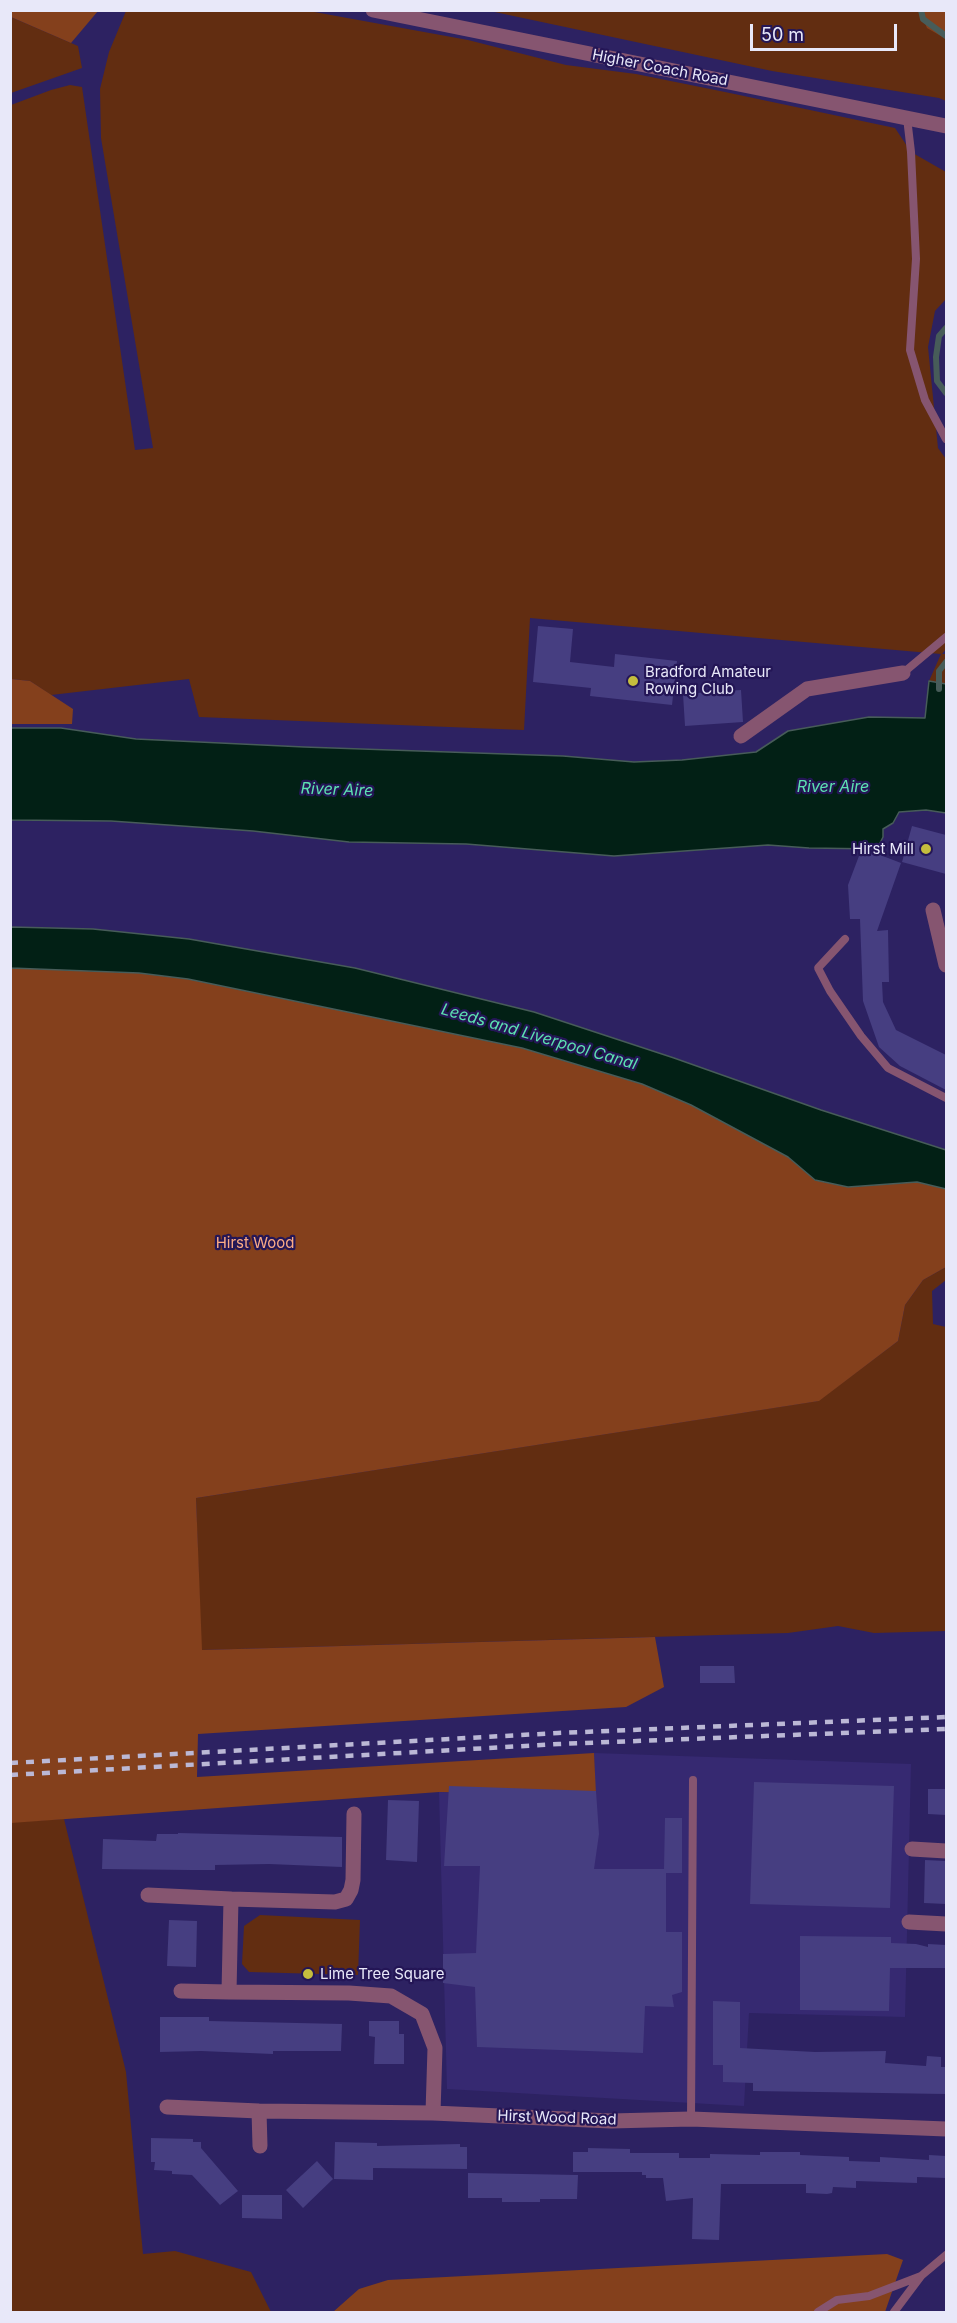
<!DOCTYPE html>
<html>
<head>
<meta charset="utf-8">
<style>
	body { margin:0 }
	#map { position:relative; width:957px; height:2323px; overflow:hidden; background:#2d2262; font-family:Inter,sans-serif }
	canvas { display:block }
	.frame { position:absolute; inset:0; border:12px solid #e8e8f9; pointer-events:none }
	.scale { position:absolute; left:750px; top:24px; width:147px; height:27px; box-sizing:border-box; border:3px solid #e8e8f9; border-top:0; padding-left:8px; font-size:18px; line-height:21px; white-space:nowrap; color:#e8e8f9; -webkit-text-stroke:4px #241656; paint-order:stroke }
</style>
</head>
<body>
<div id="map">
<canvas width="957" height="2323"></canvas>
<div class="frame"></div>
<div class="scale">50 m</div>
</div>
<script>
const context = document.querySelector('canvas').getContext('2d');
context.lineJoin = 'round';
function paint(path, color) { context.fillStyle = color; context.fill(path, 'evenodd'); }
const poly = rows => new Path2D(rows.map(r => 'M' + r).join(''));
function stroke(path, color, width, dash) { context.strokeStyle = color; context.lineWidth = width; context.lineCap = dash ? 'butt' : 'round'; context.setLineDash(dash || []); context.stroke(path); }
function drawText(font, color, halo, rows, align = 'center') {
  context.font = font + ' Inter,sans-serif'; context.lineWidth = 4.5; context.setLineDash([]); context.textBaseline = 'middle'; context.strokeStyle = halo; context.fillStyle = color; for (const [text, x, y, turn = 0] of rows) {
    context.save(); context.translate(x, y); context.rotate((+turn || 0) * Math.PI / 180); context.textAlign = isNaN(turn) ? turn : align; if (halo) context.strokeText(text, 0, 0); context.fillText(text, 0, 0); context.restore();
  }
}
const built = poly([
	[594,1753,911,1764,905,2017,749,2013,744,2106,447,2089,439,1792,595,1794]
]);
const green = poly([
	[126,11,309,11,468,40,566,65,636,74,725,92,895,128,911,152,946,172,946,299,935,311,928,347,938,448,946,459,946,649,942,654,946,654,946,684,929,681,941,654,530,618,524,730,199,717,189,679,51,695,30,681,11,679,11,105,51,90,70,85,82,87,135,450,153,448,101,138,100,89,109,52],
	[490,11,946,11,943,36,946,39,946,101,939,98,772,71],
	[11,17,78,46,82,68,11,93],
	[946,1267,946,1280,932,1291,933,1324,946,1327,946,1631,874,1633,838,1626,788,1633,201,1650,196,1498,818,1401,898,1341,905,1305,923,1280],
	[64,1819,126,2072,143,2254,175,2251,251,2272,271,2312,11,2312,11,1822],
	[260,1915,360,1920,358,1975,249,1972,242,1964,244,1926]
]);
const forest = poly([
	[11,10,98,10,98,11,71,43,11,17],
	[920,11,946,11,946,39,927,28],
	[11,679,30,681,73,709,72,724,11,724],
	[11,968,139,973,188,979,522,1048,642,1084,691,1105,788,1157,815,1180,848,1187,917,1182,946,1189,946,1267,923,1280,905,1305,898,1341,819,1401,196,1498,202,1650,655,1637,664,1687,626,1707,198,1734,197,1777,594,1753,596,1794,439,1792,11,1823],
	[887,2254,903,2260,885,2312,333,2312,359,2289,388,2280]
]);
const water = poly([
	[929,681,946,684,946,813,926,810,899,812,893,823,883,829,883,837,877,849,809,848,768,845,614,856,466,844,349,842,253,831,111,821,11,820,10,728,61,728,136,739,304,747,563,756,634,762,682,760,756,752,788,731,869,717,925,718,929,681],
	[11,927,93,929,189,939,355,968,534,1012,674,1058,821,1110,946,1150,946,1189,917,1182,848,1187,815,1180,788,1157,691,1105,642,1084,522,1048,188,979,139,973,11,968,11,927]
]);
const stream = poly([
	[921,10,923,19,946,36],
	[946,328,939,336,936,357,937,381,946,393],
	[939,689,939,671,946,662]
]);
const building = poly([
	[538,626,573,629,570,662,614,667,615,654,677,661,672,705,590,696,591,688,533,682],
	[741,690,743,722,685,726,683,694],
	[912,826,946,835,946,874,902,862],
	[862,848,901,863,877,931,888,930,889,982,882,982,883,1002,896,1030,946,1055,946,1090,900,1066,879,1047,863,1001,860,919,850,919,848,885],
	[700,1666,734,1666,735,1683,700,1683],
	[754,1782,894,1786,890,1908,750,1904],
	[449,1786,596,1791,599,1834,594,1869,664,1869,665,1818,682,1818,682,1873,666,1873,666,1932,682,1932,682,1992,672,1995,674,2007,645,2006,643,2053,477,2047,475,1987,443,1983,443,1954,476,1953,480,1866,444,1866],
	[928,1789,945,1789,946,1815,928,1814],
	[388,1800,419,1801,417,1862,386,1860],
	[178,1833,342,1837,342,1867,269,1864,215,1865,215,1870,190,1870,102,1869,103,1839,156,1841,157,1834,178,1834],
	[925,1860,946,1861,946,1904,924,1903],
	[169,1920,197,1921,196,1967,167,1966],
	[800,1936,891,1937,891,1943,916,1944,928,1947,928,1944,946,1945,946,1968,890,1968,889,2011,800,2010],
	[713,2001,740,2002,740,2048,815,2052,886,2051,885,2063,926,2066,927,2056,941,2057,941,2067,946,2067,946,2094,753,2091,753,2083,723,2082,723,2065,713,2065],
	[160,2017,209,2017,209,2021,342,2024,341,2051,273,2051,273,2054,201,2051,160,2052],
	[369,2021,399,2021,399,2034,404,2034,404,2064,374,2064,375,2037,369,2036],
	[151,2138,193,2139,193,2142,201,2142,201,2148,238,2191,220,2205,192,2175,172,2174,172,2171,154,2170,155,2162,151,2162],
	[335,2142,377,2143,377,2146,460,2144,460,2147,467,2147,467,2169,373,2168,373,2180,334,2179],
	[588,2148,630,2149,630,2153,679,2153,679,2158,710,2158,710,2154,760,2155,760,2152,800,2152,800,2155,849,2157,849,2161,880,2162,880,2157,929,2160,929,2155,946,2156,946,2178,917,2177,917,2183,856,2181,856,2188,833,2187,832,2193,827,2194,806,2193,806,2184,721,2184,719,2240,692,2239,693,2198,666,2201,663,2178,646,2178,646,2175,642,2175,642,2172,573,2172,573,2152,588,2152],
	[317,2161,333,2179,303,2208,286,2190],
	[468,2173,578,2175,577,2199,540,2199,540,2202,502,2202,502,2198,468,2198],
	[242,2195,282,2195,282,2219,242,2218]
]);
const lane = poly([
	[907,118,911,152,916,259,910,350,925,400,946,439],
	[903,673,946,637],
	[845,939,818,968,830,991,861,1036,888,1068,946,1098],
	[691,2119,693,1780],
	[818,2312,837,2300,869,2296,921,2276,946,2255],
	[894,2312,921,2276]
]);
const street = poly([
	[373,10,946,126],
	[741,736,807,689,903,673],
	[933,910,946,965],
	[912,1849,946,1851],
	[148,1895,231,1899,229,1992,349,1993,391,1996,422,2014,435,2048,433,2113],
	[231,1899,335,1902,346,1899,351,1890,353,1880,354,1814],
	[909,1922,946,1924],
	[181,1991,229,1992],
	[167,2107,259,2111,433,2113,611,2121,691,2119,946,2129],
	[259,2111,260,2146]
]);
const rail = poly([
	[10,1763,558,1733,946,1717],
	[10,1775,559,1744,946,1729]
]);
const markers = [
	[633,681,6,"#c4bd3e"],
	[926,849,6,"#c4bd3e"],
	[308,1974,6,"#c4bd3e"]
];
const streetNames = [
	["Higher Coach Road",660,68,11],
	["Hirst Wood Road",557,2118,2]
];
const poiNames = [
	["Bradford Amateur",645,672],
	["Rowing Club",645,689],
	["Hirst Mill",914,849,"right"],
	["Lime Tree Square",320,1974]
];
const parkNames = [
	["Hirst Wood",255,1243]
];
const waterNames = [
	["River Aire",833,787],
	["River Aire",337,790,2],
	["Leeds and Liverpool Canal",539,1037,16]
];
paint(built, '#362971');
paint(green, '#622d11');
paint(forest, '#84401c');
paint(water, '#022015');
stroke(water, '#475c59', 1.5);
stroke(stream, '#475c59', 6);
paint(building, '#463e81');
stroke(lane, '#865570', 8);
stroke(street, '#865570', 15);
stroke(rail, '#bbb8d5', 4.5, [8, 8]);
for (const [x, y, r, color] of markers) { const dot = new Path2D(); dot.arc(x, y, r, 0, 2 * Math.PI); context.fillStyle = color; context.fill(dot); stroke(dot, '#241656', 2); }
drawText('15px', '#e8e8f9', '#241656', streetNames);
drawText('15px', '#e8e8f9', '#241656', poiNames, 'left');
drawText('15px', '#fcac85', '#241656', parkNames);
drawText('italic 16px', '#5de1b1', '#241656', waterNames);
</script>
</body>
</html>
